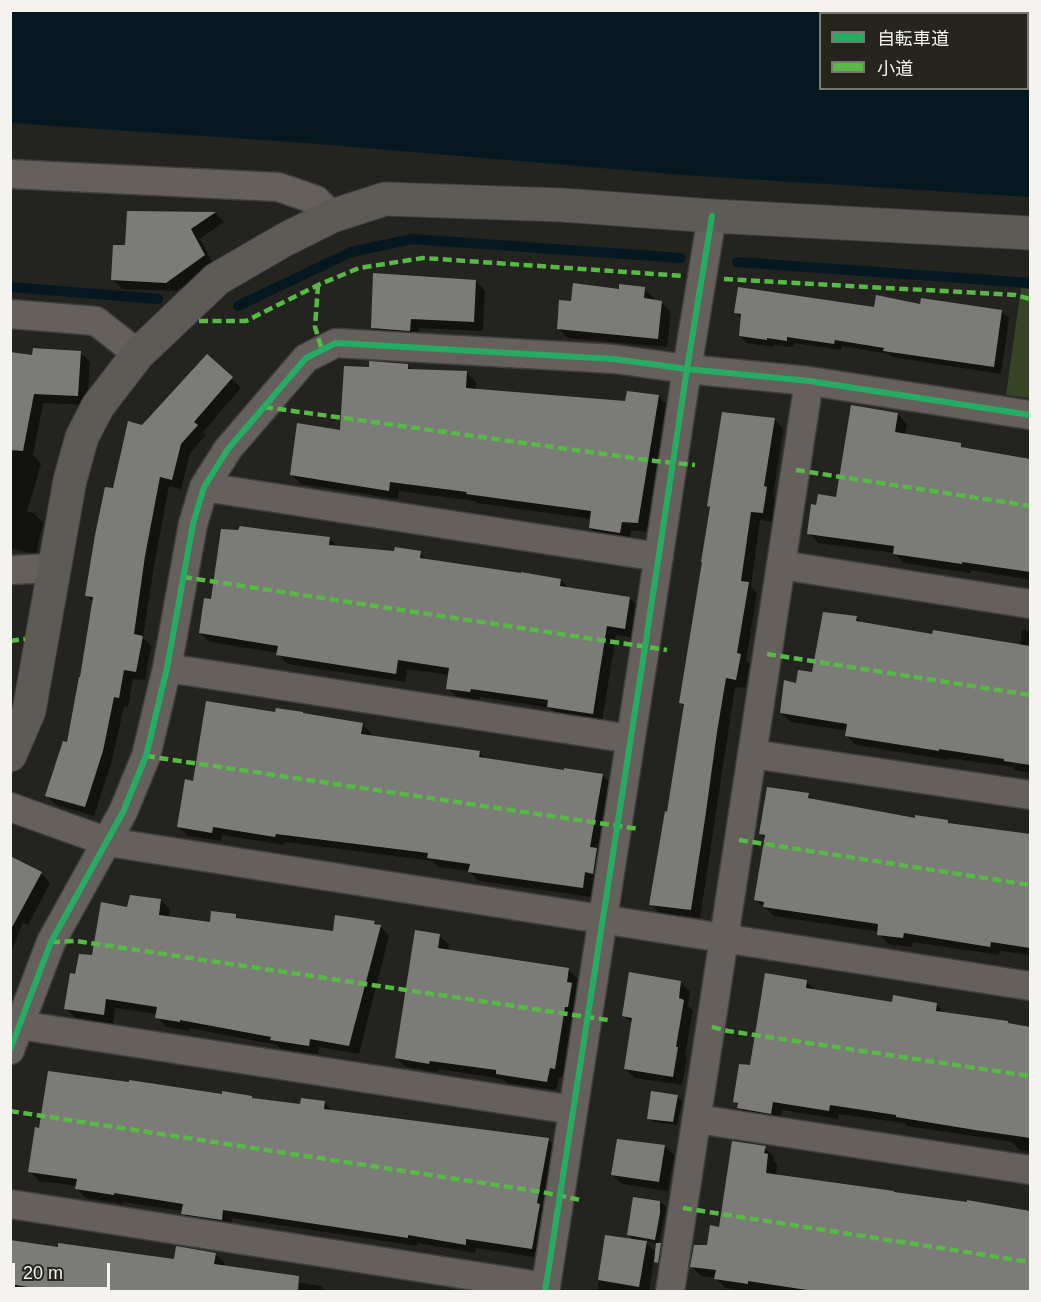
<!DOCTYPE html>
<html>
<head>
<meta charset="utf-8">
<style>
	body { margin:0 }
	#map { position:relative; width:1041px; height:1302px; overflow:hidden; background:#23231f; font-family:Arial,"Noto Sans JP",sans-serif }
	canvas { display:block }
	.frame { position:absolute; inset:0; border:12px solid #f4f3ef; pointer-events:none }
	.legend { position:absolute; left:819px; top:12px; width:210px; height:78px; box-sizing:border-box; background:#25241d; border:2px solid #787771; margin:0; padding:8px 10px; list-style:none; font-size:18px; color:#f4f3ef }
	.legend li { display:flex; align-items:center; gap:12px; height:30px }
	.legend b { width:30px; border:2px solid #787771 }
	.scale { position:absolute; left:12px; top:1263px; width:98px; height:27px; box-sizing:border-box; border:3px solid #f4f3ef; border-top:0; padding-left:8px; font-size:18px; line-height:21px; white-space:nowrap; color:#f4f3ef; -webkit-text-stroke:4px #25241d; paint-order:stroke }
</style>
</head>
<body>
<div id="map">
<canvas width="1041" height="1302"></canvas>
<div class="frame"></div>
<ul class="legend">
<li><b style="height:8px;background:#26ab63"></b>自転車道</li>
<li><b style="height:8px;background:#58b947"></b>小道</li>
</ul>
<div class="scale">20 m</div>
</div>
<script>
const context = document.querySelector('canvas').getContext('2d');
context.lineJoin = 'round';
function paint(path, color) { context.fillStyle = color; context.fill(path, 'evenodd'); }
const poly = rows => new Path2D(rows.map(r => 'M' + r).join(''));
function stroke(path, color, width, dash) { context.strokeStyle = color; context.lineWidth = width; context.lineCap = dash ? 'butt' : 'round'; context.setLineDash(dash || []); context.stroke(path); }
const green = poly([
	[1021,288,1030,289,1030,398,1006,395]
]);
const water = poly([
	[10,11,1030,11,1030,197,684,175,307,143,11,123],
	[820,14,1028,14,1028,88,820,88]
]);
const shadow = poly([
	[128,212,215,213,224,222,200,239,214,265,176,291,122,289,113,280,127,247],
	[476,281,485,291,483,331,419,328,419,339,382,337,372,328],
	[644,289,654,298,654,301,661,302,671,312,667,347,568,338,558,328,573,303,620,290],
	[921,306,1001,311,1009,318,1001,374,892,357,889,354,842,346,841,350,794,343,793,347,774,345,774,347,747,343,740,336,742,319,736,313],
	[81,353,90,362,87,405,43,403,33,455,41,464,27,512,34,513,43,523,36,554,10,548,10,354,33,356],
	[207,356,241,388,203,432,206,435,190,453,181,489,169,486,154,566,143,638,151,646,145,680,133,679,128,707,124,706,112,761,94,816,56,805,47,795,68,744,94,603,86,595,114,490,142,426],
	[407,365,413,371,467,373,476,382,476,390,627,402,658,396,668,406,647,532,631,530,629,542,600,537,590,528,591,519,477,503,475,501,399,491,398,499,301,484,291,474,342,432,370,369],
	[898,414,907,424,905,435,961,445,965,449,1030,460,1030,580,971,570,971,573,904,563,894,553,818,543,809,533,837,499],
	[774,419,783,429,773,496,775,498,772,522,760,520,751,586,757,593,746,661,750,664,745,688,735,687,700,918,660,913,651,904,668,814,685,707,681,703,711,509,708,506],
	[329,538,338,547,395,552,420,553,428,561,561,580,569,589,630,598,639,608,634,638,616,635,602,722,558,716,550,708,480,697,479,701,457,697,447,688,449,675,407,669,405,682,287,664,278,653,210,642,200,633,212,601],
	[856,617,863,624,933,635,1020,645,1022,630,1030,631,1030,773,1015,770,1012,767,948,758,948,760,856,745,847,736,848,731,791,722,781,713,798,685,813,674],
	[362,724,371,733,371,737,479,752,487,760,602,775,612,785,602,882,594,881,592,897,479,881,469,871,438,867,433,861,285,842,284,845,222,835,221,841,188,836,179,827,194,783],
	[809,795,814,800,916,820,948,821,952,825,1030,836,1030,955,1000,951,999,955,913,942,912,947,888,944,879,934,879,932,774,916,756,900,766,839,760,834],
	[10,858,41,873,50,883,28,925,23,923,10,955],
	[161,900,170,910,169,918,211,924,236,916,240,920,334,933,374,922,380,926,389,936,359,1054,319,1047,318,1054,281,1049,277,1045,189,1028,189,1031,166,1027,157,1017,157,1014,115,1008,113,1024,76,1018,66,1009,77,976,94,957,128,908],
	[440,936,449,945,448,951,569,970,578,979,576,989,581,994,564,1077,559,1077,556,1090,507,1083,502,1079,439,1069,438,1072,406,1067,397,1058],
	[681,982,690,992,688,1006,693,1010,685,1055,687,1058,682,1085,635,1078,625,1069,633,1024,624,1016],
	[807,982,816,991,894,1003,936,1004,946,1014,1030,1028,1030,1152,1020,1150,1012,1142,907,1126,904,1123,839,1114,838,1119,782,1110,780,1122,748,1117,735,1102,751,1067],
	[677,1096,682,1101,677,1125,653,1122,649,1118],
	[254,1100,301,1105,324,1103,333,1111,548,1140,558,1149,541,1258,476,1248,475,1253,417,1243,417,1246,232,1218,231,1229,192,1223,183,1213,183,1211,123,1202,123,1204,86,1198,77,1189,77,1186,39,1181,30,1171],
	[665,1146,674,1156,668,1191,622,1184,612,1174],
	[765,1148,774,1157,774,1161,777,1164,776,1176,968,1204,968,1202,1030,1213,1030,1292,769,1292,757,1290,757,1292,753,1292,725,1288,716,1278,701,1276,692,1267,709,1247,720,1229],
	[634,1198,661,1203,666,1207,659,1244,645,1241,655,1252,649,1292,597,1292,606,1237,635,1241,628,1235],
	[10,1242,175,1261,215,1254,225,1263,224,1267,273,1278,321,1286,325,1290,342,1292,10,1292]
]);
const stream = poly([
	[737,262,1030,283],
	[10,287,158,299],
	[238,306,351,252,412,239,681,258]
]);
const building = poly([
	[127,211,216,212,191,229,205,255,166,283,111,280,113,245,125,245],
	[373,273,476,280,474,322,411,319,410,331,371,328],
	[573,283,619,289,619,284,645,287,644,298,662,301,658,339,557,329,559,300,571,301],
	[738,287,874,307,876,295,920,304,921,298,1002,310,994,367,883,351,884,348,835,340,834,344,787,337,787,341,767,338,767,340,739,336,741,314,734,313],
	[33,348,81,351,78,396,34,394,23,451,10,450,10,352,32,355],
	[207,354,233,377,194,422,198,425,181,444,172,480,160,477,145,556,134,634,143,636,136,672,124,670,119,698,114,697,103,751,85,807,45,796,63,741,67,742,79,677,80,677,93,597,85,596,95,535,105,487,113,488,128,421,142,425],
	[369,361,408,364,408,369,467,371,466,388,625,401,627,391,659,395,638,523,622,522,620,533,589,528,591,511,466,494,467,492,390,482,389,491,290,475,297,423,340,430,344,366,369,367],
	[851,405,898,413,895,432,961,443,961,447,1030,459,1030,572,962,562,962,564,893,554,894,546,807,534,811,504,816,505,818,494,836,497],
	[722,412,775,418,764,486,767,487,763,513,751,512,741,581,749,582,737,653,741,654,736,680,726,678,717,732,705,819,691,910,649,905,665,811,667,812,684,704,679,703,702,562,701,562,710,507,707,506],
	[240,526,269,530,330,537,329,545,394,551,395,547,421,551,420,558,521,573,521,572,561,579,560,586,630,597,625,629,607,626,593,714,547,707,548,700,471,689,470,692,446,689,449,668,398,660,396,674,276,655,278,646,199,633,204,598,211,599,221,529,238,530],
	[823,612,857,616,856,621,932,634,933,630,1030,646,1030,765,1004,761,1004,759,939,749,939,751,845,736,847,724,780,713,784,680,796,683,798,670,812,672],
	[206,701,275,712,276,708,303,712,303,713,363,723,361,734,480,751,479,757,564,770,564,768,603,774,590,847,597,848,593,874,585,872,583,888,468,872,470,864,427,858,428,853,276,834,275,837,213,827,212,833,177,827,185,779,193,781],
	[767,787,809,793,808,798,915,818,915,815,948,820,948,823,1030,834,1030,948,991,942,990,947,904,933,903,938,877,935,878,924,763,907,764,902,754,900,765,835,759,834],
	[10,856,42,872,10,931],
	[130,895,161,899,159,915,210,922,211,911,236,914,236,918,333,931,335,915,375,921,374,924,381,925,349,1046,310,1039,309,1046,270,1040,271,1037,180,1020,180,1022,155,1018,157,1007,106,999,104,1015,64,1009,70,973,75,974,79,954,92,955,101,902,127,907],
	[415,930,440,934,438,948,569,968,567,982,572,983,568,1007,565,1007,555,1069,550,1068,547,1082,496,1074,496,1070,430,1061,429,1064,395,1058],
	[629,972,681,981,679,998,684,1000,676,1047,678,1047,673,1077,624,1069,632,1018,622,1016],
	[765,973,807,980,806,988,892,1002,893,995,937,1003,936,1011,1008,1021,1008,1023,1030,1027,1030,1138,975,1130,896,1117,896,1115,830,1105,829,1111,773,1102,771,1114,737,1108,738,1103,733,1102,739,1064,750,1065],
	[48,1071,129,1082,129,1080,222,1094,222,1091,252,1096,252,1098,300,1104,301,1098,325,1101,324,1109,549,1138,537,1203,540,1204,532,1249,466,1239,466,1245,408,1235,408,1238,223,1210,222,1220,181,1214,183,1204,114,1193,114,1195,75,1189,77,1179,28,1172,35,1127,39,1128],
	[651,1091,678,1095,673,1122,647,1119],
	[617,1139,665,1145,659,1182,611,1175],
	[732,1141,766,1146,764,1153,768,1154,766,1173,894,1191,894,1192,967,1202,967,1200,1030,1211,1030,1292,820,1292,748,1281,748,1284,714,1279,716,1270,690,1267,694,1245,707,1245,710,1225,719,1227],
	[633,1197,660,1201,660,1213,655,1240,627,1235],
	[605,1235,647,1241,639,1287,598,1280],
	[10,1240,58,1247,58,1243,174,1259,176,1246,216,1253,214,1264,299,1276,298,1292,57,1292,10,1284],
	[656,1243,661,1243,658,1263,654,1262]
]);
const street = poly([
	[10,174,278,187,316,200,332,216],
	[10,314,96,321,138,354],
	[204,487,659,557],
	[781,565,1030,604],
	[10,570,54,568],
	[167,668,631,739],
	[752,754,1030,795],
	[10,807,108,842,1030,986],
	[19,1025,573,1110],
	[10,1050,51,942,123,812,146,756,167,668,193,524,204,487,228,449,306,358,336,343,614,359,687,369,809,381,1030,415],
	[697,1119,1030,1170],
	[10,1204,546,1287],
	[545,1292,645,647,687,369,712,216],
	[670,1292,809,381]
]);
const secondary = poly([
	[10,755,29,711,70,480,82,437,98,406,138,354,217,279,284,240,332,216,385,199,562,205,712,216,1030,233]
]);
const quiet = poly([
	[724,279,1015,295,1030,299],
	[318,285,315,327,322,350],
	[199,321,246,321,318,285,359,268,423,258,684,276],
	[264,407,655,461,695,465],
	[796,470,1030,506],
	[183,577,667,650],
	[10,641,25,639],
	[767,654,1030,695],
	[146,756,639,829],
	[739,840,1030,885],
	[51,942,76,941,608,1020],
	[712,1027,728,1031,1030,1076],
	[10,1111,542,1192,581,1200],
	[683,1208,1030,1262]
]);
const cycleway = poly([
	[10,1050,51,942,123,812,146,756,167,668,193,524,204,487,228,449,306,358,336,343,614,359,687,369,809,381,1030,415],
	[545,1292,645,647,687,369,712,216]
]);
paint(green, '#364325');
paint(water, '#051820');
paint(shadow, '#0007');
stroke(stream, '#051820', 10);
paint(building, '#7b7b78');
stroke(street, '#3f3f3d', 31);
stroke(secondary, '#3f3f3d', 35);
stroke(street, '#66605d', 28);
stroke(secondary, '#5e5a56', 33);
stroke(quiet, '#58b947', 4.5, [9, 4.5]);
stroke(cycleway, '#26ab63', 6);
</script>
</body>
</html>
